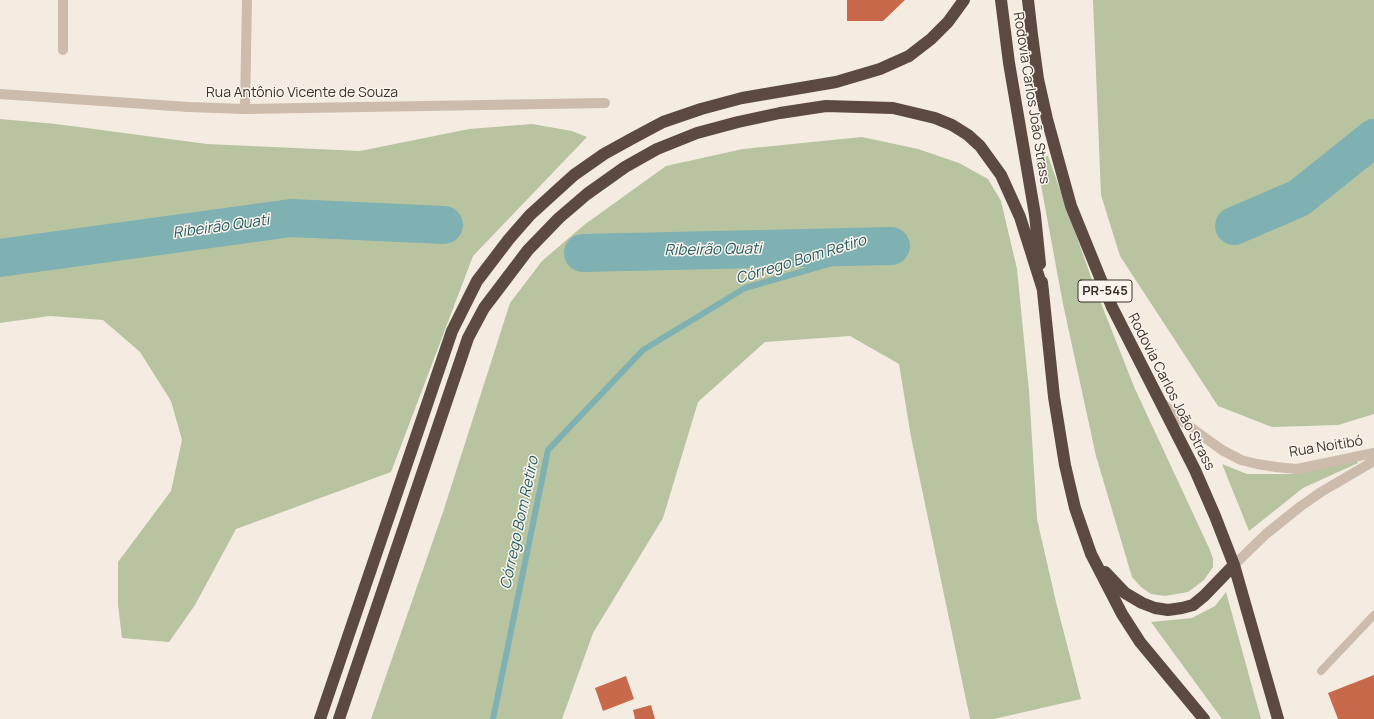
<!DOCTYPE html>
<html>
<head>
<meta charset="utf-8">
<style>
	body { margin:0 }
	canvas { display:block; background:#f4ebe1 }
</style>
</head>
<body>
<canvas width="1374" height="719"></canvas>
<script>
const context = document.querySelector('canvas').getContext('2d');
context.lineJoin = 'round';
function paint(path, color) { context.fillStyle = color; context.fill(path, 'evenodd'); }
const poly = rows => new Path2D(rows.map(r => 'M' + r).join(''));
function stroke(path, color, width, dash) { context.strokeStyle = color; context.lineWidth = width; context.lineCap = dash ? 'butt' : 'round'; context.setLineDash(dash || []); context.stroke(path); }
function drawText(font, color, halo, rows, align = 'center') {
  context.font = font + ' Manrope,sans-serif'; context.lineWidth = 3; context.setLineDash([]); context.textBaseline = 'middle'; context.strokeStyle = halo; context.fillStyle = color; for (const [text, x, y, turn = 0] of rows) {
    context.save(); context.translate(x, y); context.rotate((+turn || 0) * Math.PI / 180); context.textAlign = isNaN(turn) ? turn : align; if (halo) context.strokeText(text, 0, 0); context.fillText(text, 0, 0); context.restore();
  }
}
const green = poly([
	[1093,0,1374,0,1374,414,1338,425,1272,427,1218,406,1120,256,1101,195],
	[0,119,56,124,207,144,360,151,469,129,532,124,572,131,587,137,473,256,391,472,236,529,195,605,169,642,122,638,118,605,118,562,171,491,182,440,171,401,140,352,103,320,50,316,0,323],
	[862,137,918,149,959,163,988,179,1001,201,1017,269,1029,391,1037,519,1056,602,1081,699,994,719,970,719,911,437,899,364,850,336,765,342,698,402,663,518,593,633,562,719,371,719,443,512,510,303,542,261,584,225,666,166,743,149],
	[1048,156,1095,288,1135,389,1210,550,1213,559,1213,567,1204,580,1188,592,1165,596,1151,594,1141,587,1132,577,1096,456,1063,304,1036,158],
	[1356,460,1358,463,1303,488,1249,531,1222,464,1247,474,1290,474],
	[1226,592,1261,719,1222,719,1151,622,1192,618,1215,606]
]);
const stream = poly([
	[493,719,548,450,643,350,745,288,891,246]
]);
const river = poly([
	[1234,226,1299,198,1374,138],
	[583,253,891,246],
	[0,258,291,218,444,225]
]);
const building = poly([
	[847,0,905,0,883,21,847,21],
	[1374,675,1374,719,1338,719,1328,693],
	[626,676,634,699,603,711,595,688],
	[651,705,655,719,635,719,633,710]
]);
const lane = poly([
	[1321,671,1374,615]
]);
const street = poly([
	[63,0,63,50],
	[0,94,188,107,245,109,605,103],
	[245,109,247,0],
	[1163,404,1186,424,1222,450,1241,460,1257,464,1276,467,1297,469,1374,453],
	[1234,565,1266,534,1301,506,1321,492,1374,461]
]);
const highway = poly([
	[1001,0,1009,63,1035,215,1040,264],
	[1028,0,1032,35,1038,79,1047,119,1071,206,1112,307,1195,470,1215,516,1234,565,1278,719],
	[1042,282,1054,397,1065,465,1075,508,1091,554,1122,614,1140,642,1204,719],
	[1105,572,1125,593,1142,603,1155,608,1168,610,1182,608,1193,605,1204,596,1234,565],
	[320,719,452,331,477,281,509,239,530,215,574,175,604,154,633,138,663,122,701,109,742,98,836,82,880,69,909,56,931,39,948,22,964,0],
	[339,719,468,338,484,308,528,250,559,218,587,194,625,167,657,149,697,133,738,122,780,113,826,106,893,108,935,118,952,125,968,135,980,146,1001,175,1020,217,1043,290]
]);
const shields = [
	[1105,291,54]
];
const shieldNames = [
	["PR-545",1105,291]
];
const streetNames = [
	["Rua Antônio Vicente de Souza",302,93],
	["Rodovia Carlos João Strass",1031,98,81],
	["Rodovia Carlos João Strass",1171,392,63],
	["Rua Noitibó",1326,447,-9]
];
const waterNames = [
	["Ribeirão Quati",221,227,-8],
	["Ribeirão Quati",713,250,-1],
	["Córrego Bom Retiro",801,260,-17],
	["Córrego Bom Retiro",520,523,-78]
];
paint(green, '#b8c4a0');
stroke(stream, '#7fb0b2', 6);
stroke(river, '#7fb0b2', 38);
paint(building, '#c8694b');
stroke(lane, '#cdbbac', 8);
stroke(street, '#cdbbac', 10);
stroke(highway, '#5c4a42', 12);
for (const [x, y, w] of shields) { const box = new Path2D(); box.roundRect(x - w / 2, y - 11, w, 22, 3); context.fillStyle = '#fbf5ee'; context.fill(box); stroke(box, '#3b302b', 1); }
drawText('bold 13px', '#3b302b', null, shieldNames);
drawText('14px', '#3b302b', '#fbf5ee', streetNames);
drawText('italic 15px', '#1f5a5e', '#fbf5ee', waterNames);
</script>
</body>
</html>
